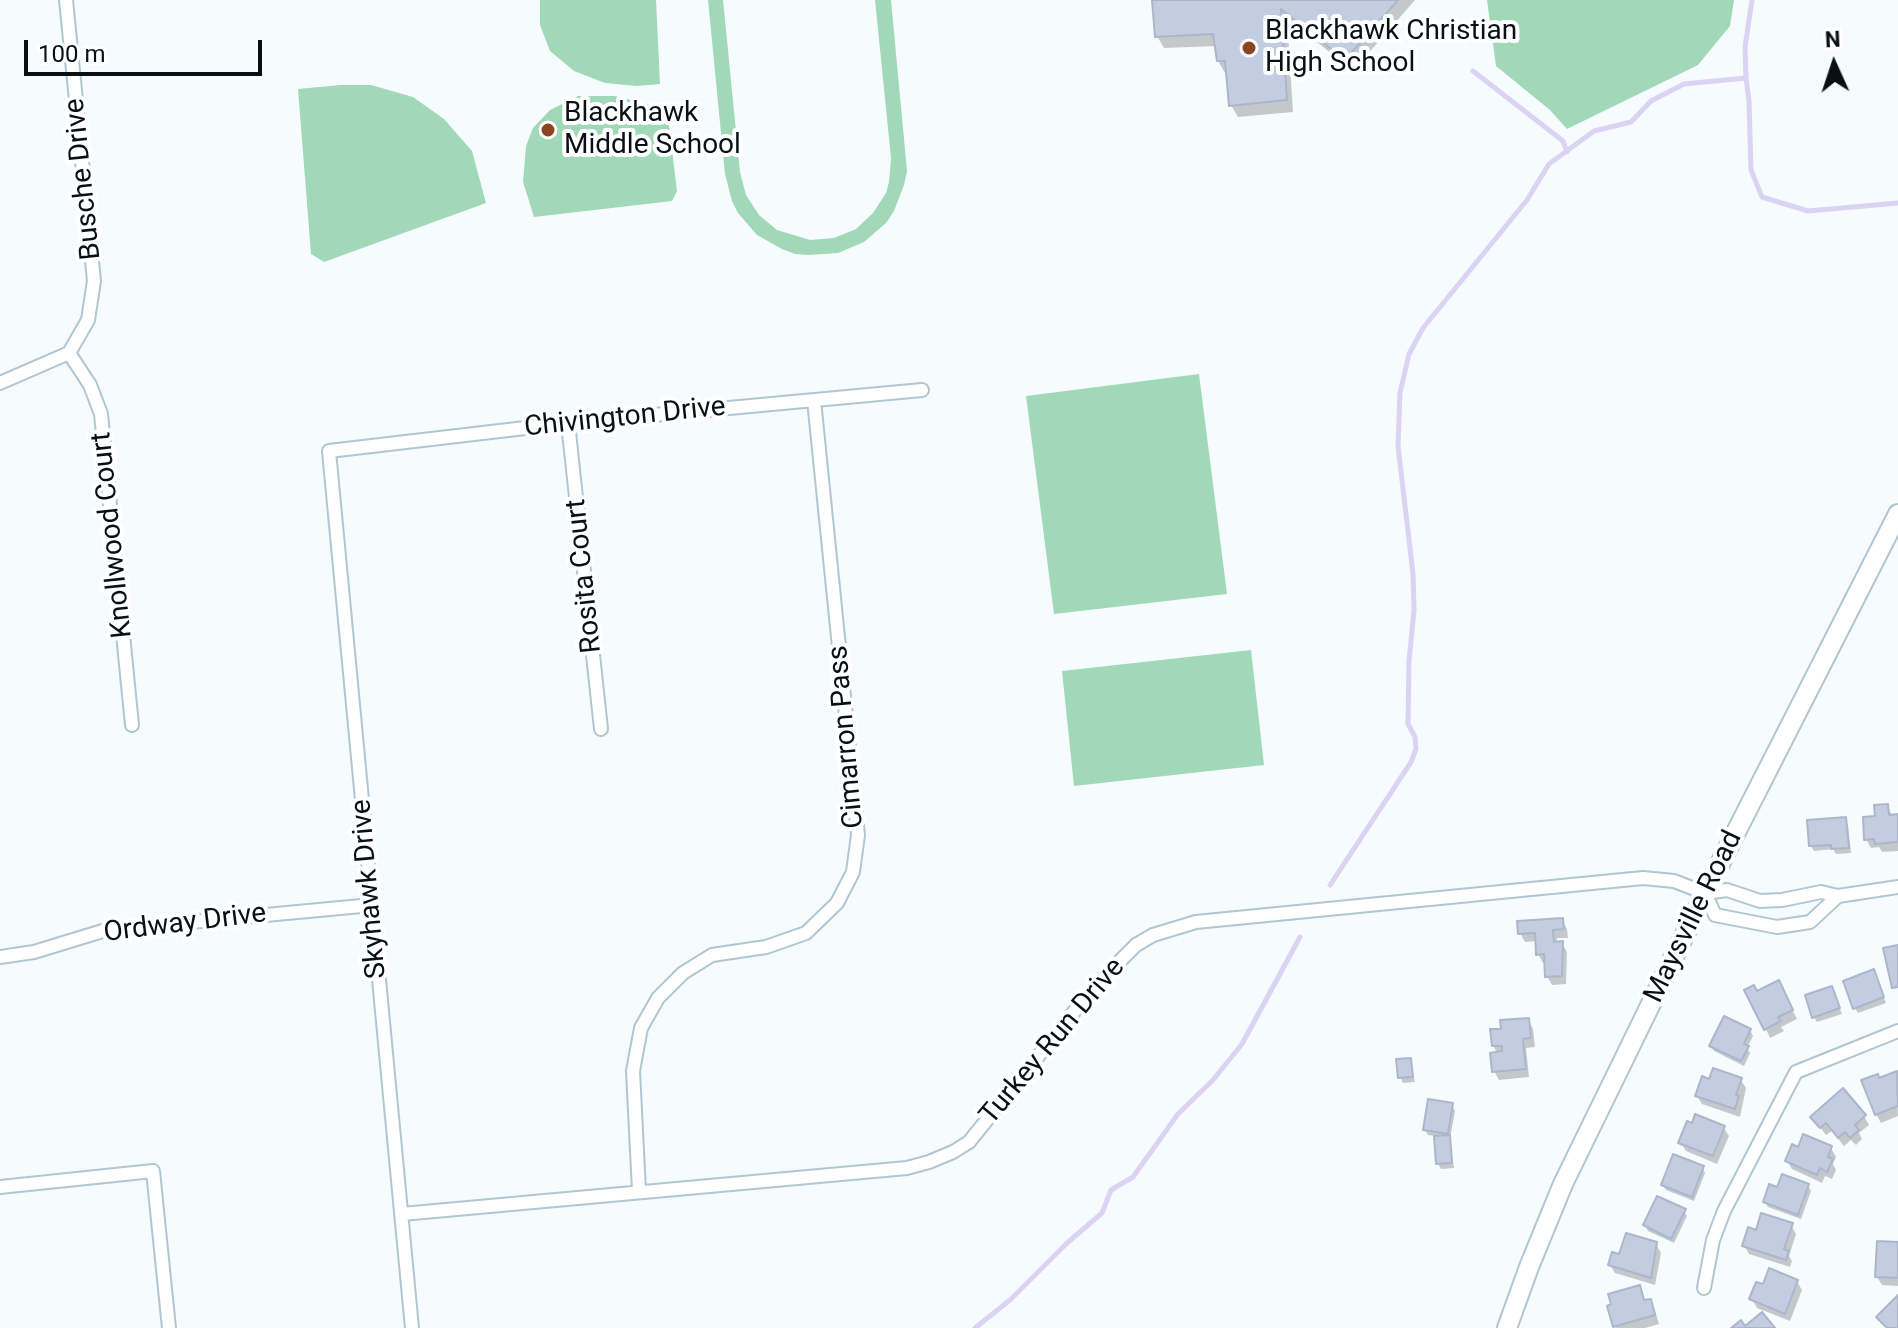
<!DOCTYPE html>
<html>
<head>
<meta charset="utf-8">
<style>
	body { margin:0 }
	#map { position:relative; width:1898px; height:1328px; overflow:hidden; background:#f6fbfe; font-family:Roboto,sans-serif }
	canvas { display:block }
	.north { position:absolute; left:1794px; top:24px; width:80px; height:80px; -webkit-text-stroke:6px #fff; paint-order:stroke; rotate:357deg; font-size:22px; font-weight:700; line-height:32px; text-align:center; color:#081014 }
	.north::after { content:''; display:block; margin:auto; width:28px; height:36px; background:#081014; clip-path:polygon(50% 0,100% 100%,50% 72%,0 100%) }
	.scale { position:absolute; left:24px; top:40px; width:238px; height:36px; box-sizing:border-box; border:4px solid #081014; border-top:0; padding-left:10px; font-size:24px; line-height:28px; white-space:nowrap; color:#081014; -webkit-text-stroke:6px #fff; paint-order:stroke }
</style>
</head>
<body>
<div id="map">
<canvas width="1898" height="1328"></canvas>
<div class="north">N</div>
<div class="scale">100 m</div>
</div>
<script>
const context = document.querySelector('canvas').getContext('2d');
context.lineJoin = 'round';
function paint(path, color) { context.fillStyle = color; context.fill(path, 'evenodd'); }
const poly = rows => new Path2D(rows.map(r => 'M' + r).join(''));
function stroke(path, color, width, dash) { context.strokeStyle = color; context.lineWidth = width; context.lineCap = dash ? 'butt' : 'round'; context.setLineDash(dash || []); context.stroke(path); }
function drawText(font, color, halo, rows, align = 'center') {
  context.font = font + ' Roboto,sans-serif'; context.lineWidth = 8; context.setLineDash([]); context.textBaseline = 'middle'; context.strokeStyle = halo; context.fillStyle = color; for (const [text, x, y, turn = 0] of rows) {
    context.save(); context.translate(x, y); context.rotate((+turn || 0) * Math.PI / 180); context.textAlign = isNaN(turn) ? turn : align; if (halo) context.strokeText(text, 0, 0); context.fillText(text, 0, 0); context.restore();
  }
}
const green = poly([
	[540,0,656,0,660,84,637,86,605,83,574,71,550,51,540,25],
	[708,0,723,0,740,172,746,195,759,215,777,230,810,240,834,238,856,229,873,213,886,193,889,182,891,158,875,0,891,0,907,171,904,185,894,211,886,223,864,242,838,253,809,255,795,254,782,249,757,235,738,213,732,201,725,174],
	[1487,0,1734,0,1730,26,1698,65,1567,129,1550,110,1496,66],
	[341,85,371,85,413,97,444,119,472,151,486,203,324,262,311,254,298,89],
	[578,96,615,96,667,109,677,191,672,201,534,217,523,182,526,146,533,128,550,110],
	[1199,374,1227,594,1054,614,1026,396],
	[1251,650,1264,765,1074,786,1062,671]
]);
const shadow = poly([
	[1154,0,1415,0,1353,71,1287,18,1293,112,1238,117,1231,105,1228,73,1225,73,1218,61,1217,46,1164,48,1157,36],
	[1887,806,1893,817,1898,816,1898,851,1882,852,1879,847,1871,848,1866,839],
	[1845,820,1848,825,1851,853,1836,854,1833,849,1814,851,1811,846],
	[1562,920,1567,929,1568,938,1557,938,1557,944,1562,943,1567,952,1566,984,1552,985,1547,976,1546,963,1543,963,1538,954,1537,941,1525,942,1520,933],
	[1876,977,1886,1003,1858,1013,1855,1008],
	[1783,992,1797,1019,1781,1027,1784,1031,1770,1038,1766,1029,1757,994],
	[1834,993,1842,1014,1817,1022,1814,1017],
	[1528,1020,1533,1029,1535,1047,1526,1048,1529,1077,1499,1080,1494,1071,1498,1054,1493,1046,1503,1030],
	[1750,1030,1753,1036,1747,1048,1750,1053,1744,1066,1714,1051,1711,1046],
	[1410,1060,1415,1082,1403,1083,1400,1077],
	[1896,1074,1898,1116,1881,1123,1876,1114],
	[1740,1079,1746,1088,1740,1117,1702,1104,1697,1096,1711,1081],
	[1452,1105,1455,1111,1450,1139,1454,1168,1441,1169,1438,1164,1436,1136,1428,1135,1425,1130],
	[1864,1116,1869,1125,1859,1133,1862,1139,1856,1145,1851,1140,1844,1146,1832,1131,1826,1135,1812,1117],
	[1723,1127,1729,1136,1717,1164,1686,1151,1681,1143],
	[1831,1148,1836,1157,1833,1164,1836,1170,1832,1179,1825,1176,1822,1183,1792,1169,1787,1161],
	[1702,1167,1705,1173,1694,1201,1666,1190,1663,1185],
	[1808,1186,1811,1191,1801,1219,1768,1207,1765,1202,1778,1190],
	[1684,1211,1687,1216,1674,1243,1648,1231,1645,1225],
	[1791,1225,1796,1234,1789,1256,1792,1261,1790,1267,1749,1254,1744,1245,1757,1232],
	[1656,1244,1661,1253,1655,1285,1615,1273,1610,1265,1621,1257],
	[1898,1244,1898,1286,1882,1285,1877,1277],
	[1797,1282,1802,1290,1790,1321,1757,1308,1752,1299,1764,1287],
	[1639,1288,1646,1302,1650,1301,1655,1310,1659,1324,1645,1328,1616,1328]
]);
const stream = poly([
	[1752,0,1745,47,1746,78,1749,101,1751,170,1762,197,1808,211,1898,203],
	[1473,71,1563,141,1567,152],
	[1330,885,1411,762,1416,749,1415,737,1408,724,1409,661,1414,610,1413,574,1398,446,1400,393,1409,354,1423,328,1527,200,1549,164,1594,131,1631,122,1651,101,1684,84,1746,78],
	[975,1328,1010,1300,1067,1243,1102,1213,1111,1190,1133,1177,1178,1114,1213,1080,1242,1044,1300,937]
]);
const building = poly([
	[1152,0,1398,0,1345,60,1281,9,1287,100,1229,106,1225,61,1217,61,1213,34,1155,37,1152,0],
	[1888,804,1889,815,1898,814,1898,842,1875,844,1874,839,1864,840,1863,817,1875,816,1874,805,1888,804],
	[1846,817,1849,848,1831,849,1831,845,1809,846,1807,820,1846,817],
	[1563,918,1564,929,1553,930,1554,942,1563,941,1562,976,1545,977,1544,954,1536,955,1535,933,1518,934,1517,921,1563,918],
	[1898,945,1898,987,1892,988,1883,948,1898,945],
	[1874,969,1884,997,1853,1009,1843,981,1874,969],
	[1779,980,1793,1010,1778,1017,1781,1021,1764,1030,1744,990,1754,985,1757,991,1779,980],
	[1832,986,1840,1008,1812,1018,1805,995,1832,986],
	[1724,1016,1751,1029,1744,1044,1749,1046,1741,1061,1709,1046,1724,1016],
	[1529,1018,1531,1038,1523,1039,1526,1069,1492,1072,1490,1053,1502,1051,1502,1046,1492,1046,1490,1029,1501,1029,1500,1020,1529,1018],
	[1411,1058,1413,1077,1398,1078,1396,1059,1411,1058],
	[1713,1068,1742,1078,1736,1095,1739,1096,1735,1109,1695,1096,1702,1076,1709,1079,1713,1068],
	[1897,1071,1898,1106,1875,1115,1861,1080,1878,1074,1879,1078,1897,1071],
	[1843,1088,1866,1115,1855,1125,1859,1130,1850,1138,1845,1132,1838,1138,1826,1123,1820,1128,1810,1117,1843,1088],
	[1428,1099,1453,1103,1448,1134,1423,1130,1428,1099],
	[1695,1114,1725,1126,1713,1156,1678,1143,1687,1121,1692,1123,1695,1114],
	[1803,1134,1832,1146,1828,1157,1833,1159,1827,1172,1820,1168,1817,1175,1785,1161,1792,1144,1798,1147,1803,1134],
	[1450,1135,1452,1163,1436,1164,1434,1136,1450,1135],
	[1673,1154,1704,1166,1692,1197,1661,1185,1673,1154],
	[1782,1174,1809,1184,1798,1215,1763,1202,1769,1184,1777,1187,1782,1174],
	[1657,1196,1686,1209,1671,1239,1643,1225,1657,1196],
	[1761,1213,1793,1223,1784,1249,1789,1251,1786,1260,1742,1246,1748,1227,1756,1230,1761,1213],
	[1626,1233,1657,1242,1651,1278,1608,1265,1612,1252,1619,1254,1626,1233],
	[1877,1241,1898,1242,1898,1278,1875,1277,1877,1241],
	[1769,1268,1798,1280,1785,1314,1749,1299,1756,1282,1763,1284,1769,1268],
	[1640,1285,1644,1300,1651,1299,1655,1315,1613,1327,1607,1306,1611,1304,1608,1294,1640,1285],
	[1898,1295,1898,1328,1887,1328,1876,1317,1898,1295],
	[1762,1312,1775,1328,1731,1328,1741,1320,1745,1326,1762,1312]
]);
const minor = poly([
	[66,0,94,281,88,320,69,353],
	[69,353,90,385,101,414,132,725],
	[0,383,69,353],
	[568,423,601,729],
	[1705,893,1715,915,1777,927,1810,922,1838,896],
	[0,957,34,952,106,930,372,905],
	[0,1187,153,1171,169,1328],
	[639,1191,633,1071,641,1028,658,998,683,973,712,955,766,947,806,933,837,903,853,872,858,835,814,400],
	[402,1214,907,1168,929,1162,953,1152,969,1142,1094,987,1136,945,1153,935,1196,922,1643,878,1674,881,1705,893,1727,890,1760,901,1782,900,1821,892,1838,896,1898,887],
	[1704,1288,1713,1240,1724,1211,1796,1072,1898,1031],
	[412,1328,329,451,568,423,922,390]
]);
const secondary = poly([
	[1507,1328,1529,1267,1563,1184,1705,893,1898,514]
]);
const markers = [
	[1249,48,8,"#8c4423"],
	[548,130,8,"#8c4423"]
];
const poiNames = [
	["Blackhawk Christian",1265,32],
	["High School",1265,64],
	["Blackhawk",564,114],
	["Middle School",564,146]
];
const streetNames = [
	["Busche Drive",84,179,-96],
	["Chivington Drive",625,418,-6],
	["Knollwood Court",113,535,-96],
	["Rosita Court",585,576,-96],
	["Cimarron Pass",847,737,-95],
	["Skyhawk Drive",370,889,-95],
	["Maysville Road",1694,917,-64],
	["Ordway Drive",185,924,-7],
	["Turkey Run Drive",1053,1042,-50]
];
paint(green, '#a1d8b8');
paint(shadow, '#0003');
stroke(stream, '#dcd2f3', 5);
paint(building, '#c3cde2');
stroke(building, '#acb6ca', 2);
stroke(minor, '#afc7d2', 16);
stroke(secondary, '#afc7d2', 22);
stroke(minor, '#fff', 12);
stroke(secondary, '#fff', 18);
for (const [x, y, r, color] of markers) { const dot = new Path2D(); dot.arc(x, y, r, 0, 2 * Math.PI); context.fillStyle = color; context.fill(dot); stroke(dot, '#fff', 3); }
drawText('28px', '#081014', '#fff', poiNames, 'left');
drawText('28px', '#081014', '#fff', streetNames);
</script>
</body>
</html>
